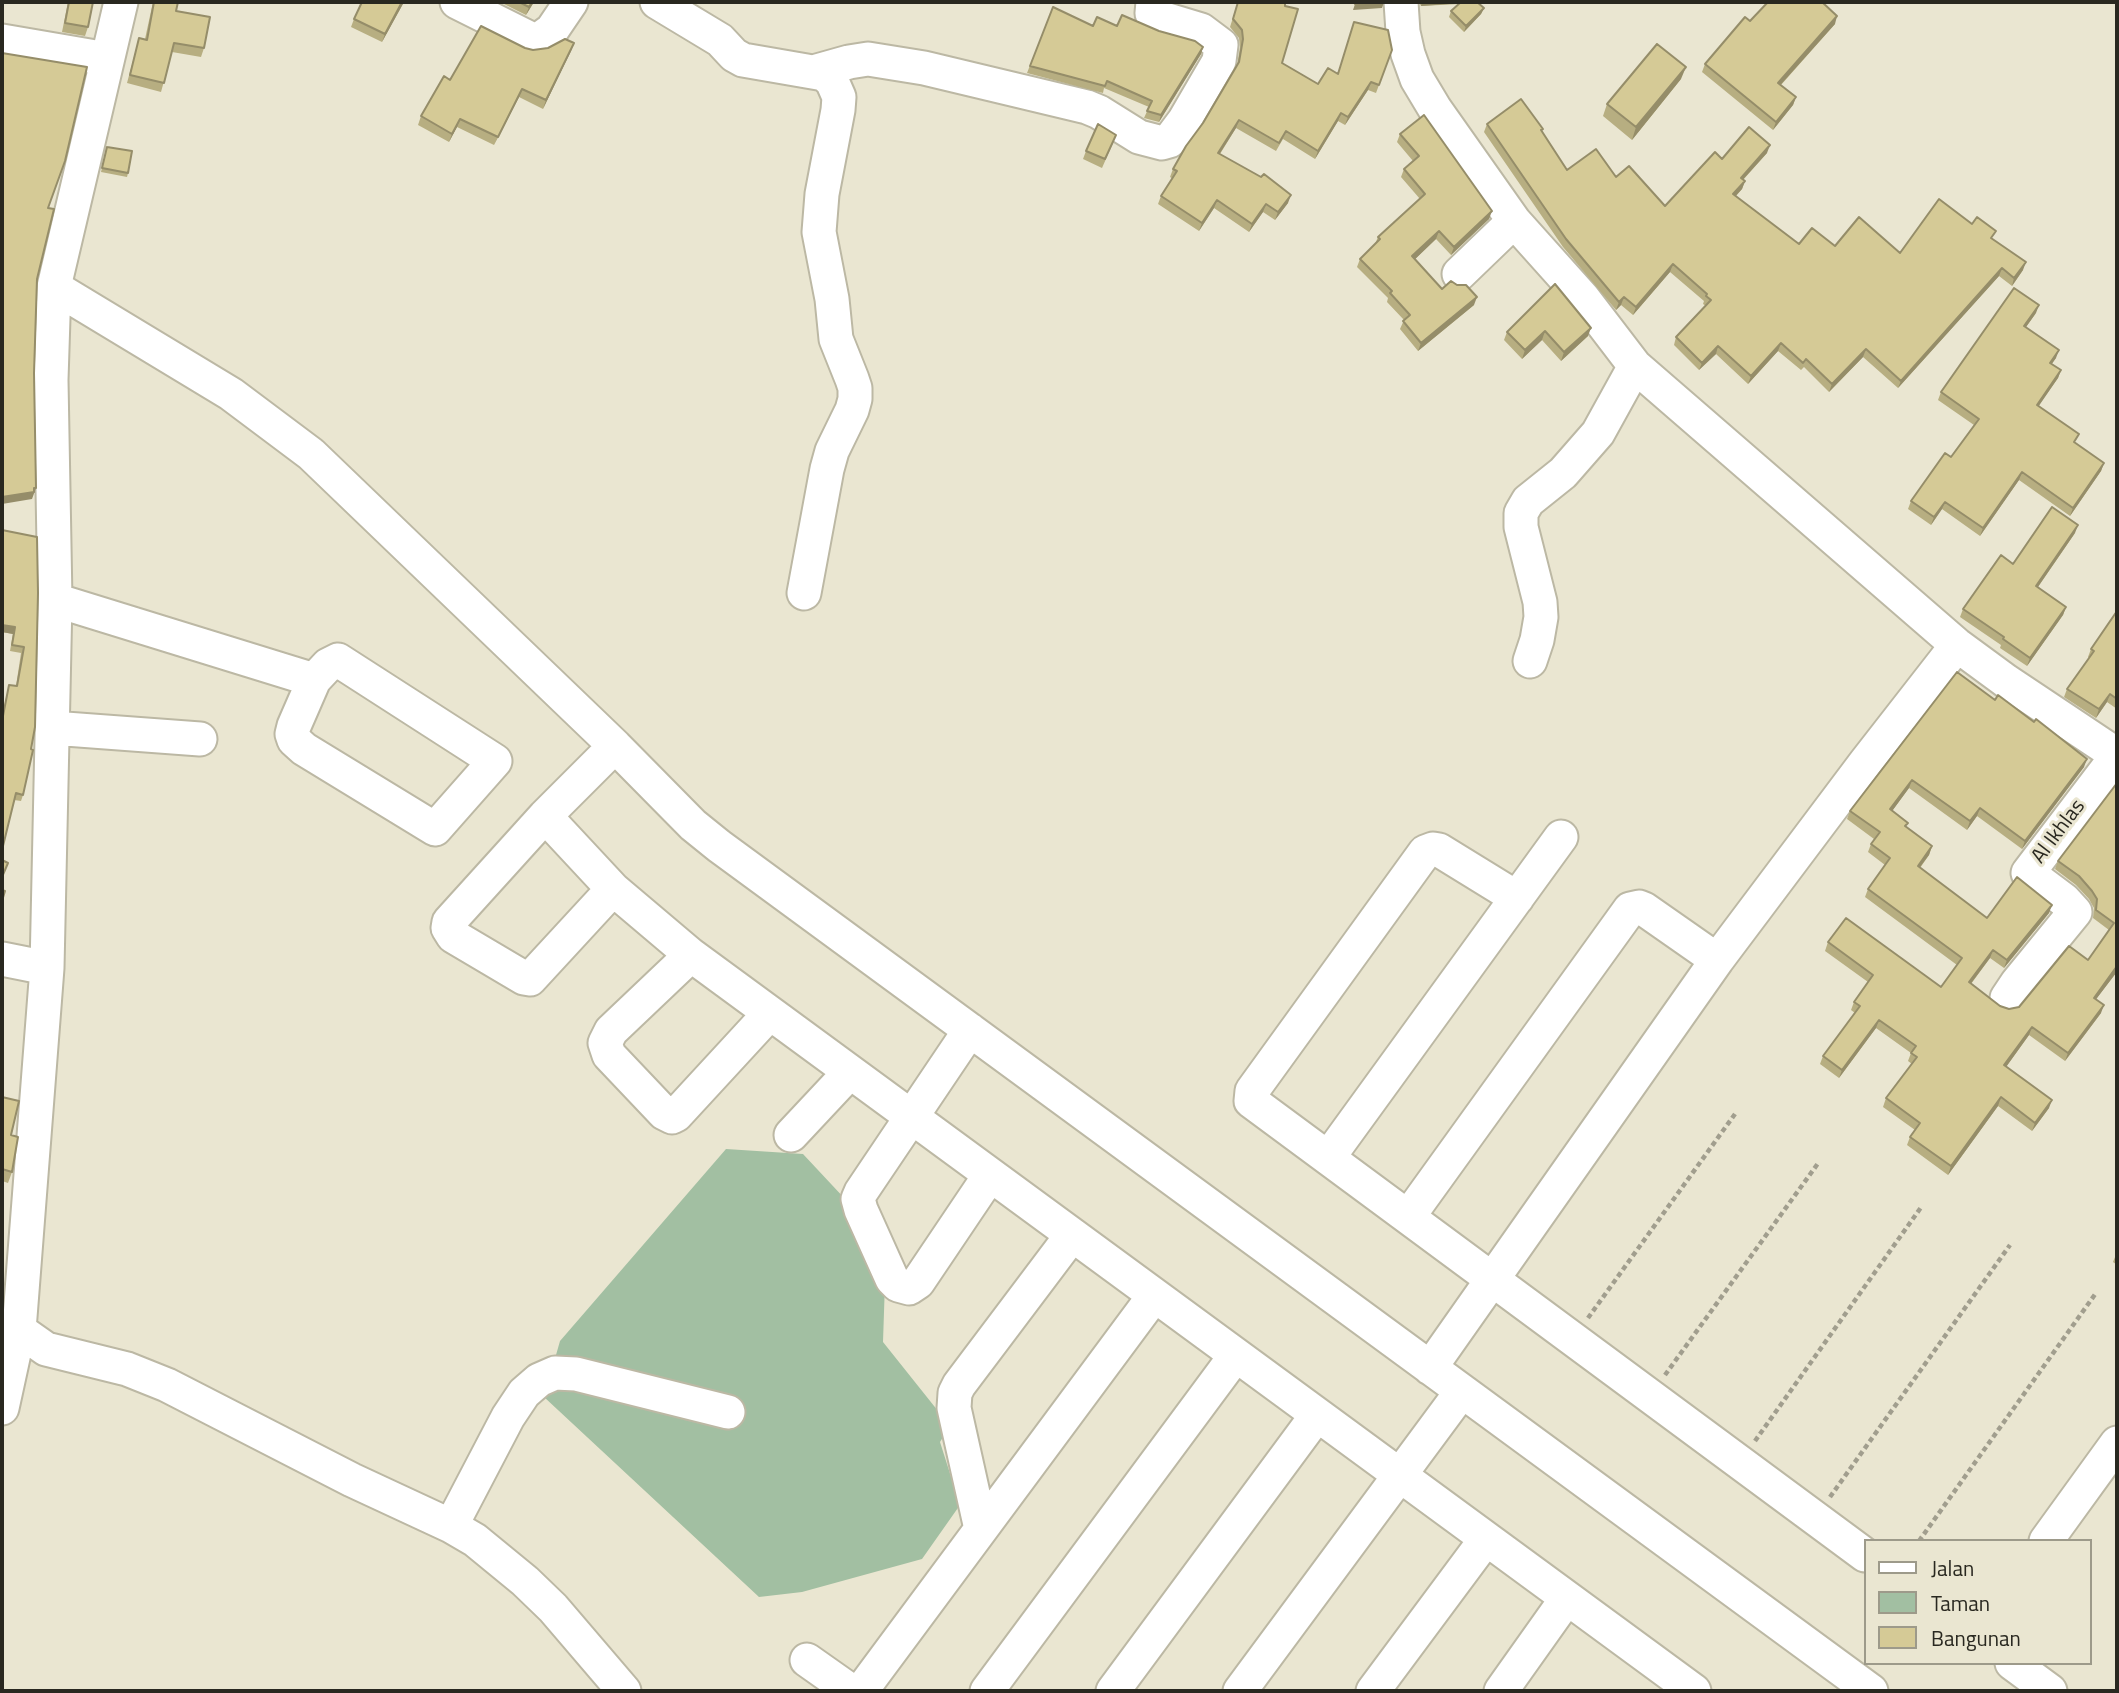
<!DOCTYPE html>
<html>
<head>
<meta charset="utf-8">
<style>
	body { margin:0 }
	#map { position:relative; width:2119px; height:1693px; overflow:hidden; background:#eae6d1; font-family:"Titillium Web",sans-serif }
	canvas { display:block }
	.frame { position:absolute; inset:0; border:4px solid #292820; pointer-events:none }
	.legend { position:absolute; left:1864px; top:1539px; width:228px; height:126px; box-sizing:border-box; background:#eae6d1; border:2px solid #9d9a8a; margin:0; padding:9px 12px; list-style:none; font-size:21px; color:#292820 }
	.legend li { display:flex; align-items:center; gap:14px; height:35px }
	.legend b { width:35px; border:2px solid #9d9a8a }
</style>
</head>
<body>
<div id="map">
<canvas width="2119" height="1693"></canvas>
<div class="frame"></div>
<ul class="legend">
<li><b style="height:9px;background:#fff"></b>Jalan</li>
<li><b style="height:19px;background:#a2bfa2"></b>Taman</li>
<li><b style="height:19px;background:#d5ca96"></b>Bangunan</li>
</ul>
</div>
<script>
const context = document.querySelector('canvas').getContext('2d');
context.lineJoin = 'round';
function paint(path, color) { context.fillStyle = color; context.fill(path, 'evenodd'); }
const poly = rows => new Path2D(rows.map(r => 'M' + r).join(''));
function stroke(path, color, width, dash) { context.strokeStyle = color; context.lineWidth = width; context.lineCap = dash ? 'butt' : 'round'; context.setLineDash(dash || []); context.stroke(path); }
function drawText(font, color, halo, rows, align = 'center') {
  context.font = font + ' "Titillium Web",sans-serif'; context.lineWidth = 6; context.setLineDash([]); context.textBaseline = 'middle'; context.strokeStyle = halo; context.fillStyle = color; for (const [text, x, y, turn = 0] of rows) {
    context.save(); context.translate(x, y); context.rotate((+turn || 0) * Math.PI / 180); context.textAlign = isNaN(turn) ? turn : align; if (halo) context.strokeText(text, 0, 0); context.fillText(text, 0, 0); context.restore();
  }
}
const green = poly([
	[726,1149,803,1154,846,1200,885,1282,883,1342,950,1426,940,1442,960,1505,922,1559,802,1592,759,1597,544,1397,560,1341]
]);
const path = poly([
	[1588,1318,1735,1114],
	[1665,1375,1819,1162],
	[1755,1441,1922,1206],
	[1830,1497,2010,1245],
	[1919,1541,2096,1293]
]);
const minor = poly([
	[457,2,531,39,536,39,541,38,552,30,571,2],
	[657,2,720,40,734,55,743,60,824,74,832,81,839,97,838,110,822,194,819,232,832,299,836,339,852,379,855,388,855,399,852,410,832,451,827,469,804,593],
	[1401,2,1403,32,1408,54,1417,79,1435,109,1514,221,1583,298,1635,366,1957,645,2006,681,2117,755],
	[2,41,107,59],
	[817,71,849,62,868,59,924,68,1087,107,1099,112,1139,137,1162,143,1169,141,1184,121,1219,61,1221,45,1201,30,1158,17,1152,13,1153,2],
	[1459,274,1514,221],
	[54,287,231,394,311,454,615,746,693,825,719,846,1871,1691],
	[55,600,314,680],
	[338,660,495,761,435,829,304,749,294,740,292,734,294,726,314,680,328,665,338,660],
	[1530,661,1537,640,1541,617,1540,602,1521,527,1521,513,1528,501,1563,473,1598,433,1635,366],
	[52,728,200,739],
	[545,816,613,889,691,955,1694,1691],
	[613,889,530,979,524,978,453,936,448,928,449,922,545,816,615,746],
	[1517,898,1439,850,1433,849,1425,852,1252,1091,1251,1101,1865,1555],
	[691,955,611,1031,605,1043,609,1055,664,1113,672,1117,676,1115,770,1013],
	[2,959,47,968],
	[2007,998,2017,983,2075,912,2064,900,2028,873,2117,756],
	[970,1030,861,1192,858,1199,861,1210,892,1279,898,1285,909,1288,918,1282,990,1175],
	[791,1135,850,1072],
	[1328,1158,1561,837],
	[1408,1217,1630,909,1639,907,1644,909,1717,960],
	[2,1327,19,1330,46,1349,127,1369,167,1385,352,1480,451,1526,475,1540,525,1581,553,1608,624,1691],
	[1430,1368,1717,960,1865,763,1957,645],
	[2,1408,19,1330,47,968,55,600,51,380,54,287,121,2],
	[451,1526,508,1417,524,1393,539,1380,555,1373,576,1374,728,1412],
	[981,1529,954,1408,955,1393,959,1385,1072,1235],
	[2046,1541,2117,1443],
	[807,1660,851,1691],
	[2012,1663,2050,1691],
	[861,1691,1154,1296],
	[987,1691,1236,1355],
	[1113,1691,1317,1415],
	[1240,1691,1462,1391],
	[1373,1691,1486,1539],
	[1501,1691,1567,1598]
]);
const wall = poly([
	[68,2,93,2,88,27,85,36,62,32],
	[153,2,178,2,176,11,204,48,201,57,172,52,161,92,127,83,139,38,145,39],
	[404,2,382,42,351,27,354,19],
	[500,2,534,2,526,15],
	[1238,2,1282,63,1318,84,1392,50,1376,93,1368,90,1345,125,1338,121,1315,159,1283,139,1276,151,1236,128,1220,154,1288,203,1275,220,1263,212,1249,232,1214,208,1199,231,1158,204,1161,196,1173,179,1170,177,1173,169,1203,123,1237,66,1240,47,1239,38,1230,27],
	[1419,2,1477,2,1484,8,1481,14,1464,32,1449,17,1451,11,1459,4,1421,6],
	[1053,7,1093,26,1117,26,1203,47,1201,54,1159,122,1144,118,1149,107,1104,88,1103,93,1027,73],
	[1750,21,1835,24,1781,85,1796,97,1793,105,1773,130,1702,72,1705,64],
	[574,43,543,109,519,97,494,145,457,127,449,142,418,125,421,116,450,80,525,48,533,50,548,48],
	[1681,79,1632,140,1603,116,1607,104],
	[1487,124,1541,132,1567,170,1616,177,1665,206,1722,159,1767,153,1743,180,1745,181,1742,189,1736,196,1799,244,1835,246,1900,253,1993,240,2023,270,2012,286,1999,276,1898,388,1863,357,1829,392,1804,367,1801,370,1778,351,1748,384,1716,354,1699,370,1674,345,1676,337,1706,306,1703,304,1704,301,1670,272,1633,315,1621,305,1616,310,1563,247,1484,132],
	[1400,134,1489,219,1451,255,1436,239,1415,259,1442,289,1474,305,1418,351,1400,329,1404,320,1387,302,1388,298,1357,267,1360,259,1375,244,1378,237,1420,199,1401,177,1404,169,1413,161,1397,142],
	[1113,143,1102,168,1083,159,1086,151],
	[107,147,128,173,127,177,101,172],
	[1555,284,1588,336,1561,361,1542,340,1522,359,1504,340,1507,332],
	[2036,313,2026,327,2056,358,2051,364,2061,370,2058,378,2038,406,2075,443,2104,463,2101,471,2070,516,2019,480,1980,536,1942,509,1931,525,1908,509,1911,501,1951,457,1974,425,1938,400,1941,392],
	[2,530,37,537,23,795,21,801,14,800,2,850,2,715,9,685,16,686,21,653,10,651,13,634,2,632],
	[2075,533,2038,587,2066,607,2063,615,2027,666,2000,648,2001,645,1960,617,1963,609,2013,564],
	[2117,611,2117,709,2107,702,2096,718,2064,697,2067,689,2089,658,2088,657,2091,649],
	[1957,672,2084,767,2022,849,1977,816,1967,830,1909,788,1892,811,1906,827,1932,846,1929,855,1920,868,1987,918,2049,913,2004,968,1990,958,1971,984,2000,1006,2009,1009,2019,1007,2088,960,2109,930,2093,918,2094,908,2089,899,2076,885,2055,869,2058,861,2117,783,2117,974,2116,973,2096,999,2101,1013,2065,1061,2029,1035,2006,1067,2049,1108,2032,1131,1998,1106,1948,1175,1907,1145,1910,1137,1915,1130,1883,1107,1886,1098,1912,1064,1908,1061,1911,1053,1876,1028,1839,1078,1820,1064,1823,1056,1855,1013,1851,1010,1854,1002,1868,982,1825,951,1828,942,1941,987,1957,965,1865,897,1868,889,1885,865,1868,852,1871,844,1874,839,1847,819,1850,811],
	[2,1097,11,1135,12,1172,8,1183,2,1181],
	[2117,1252,2117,1265,2113,1262]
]);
const shadedWall = poly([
	[402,2,404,2,382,42,385,34],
	[532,2,534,2,526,15,529,7],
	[1384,2,1382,8,1353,10,1355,4],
	[1422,2,1463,2,1463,3,1421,6],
	[1484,8,1481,14,1464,32,1466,26],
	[1837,16,1835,24,1775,91,1778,83],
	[574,43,571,51,543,109,546,100],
	[1203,47,1201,54,1159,122,1161,115],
	[1686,67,1681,79,1632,140,1636,127],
	[1371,82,1368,90,1345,125,1348,117],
	[522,89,519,97,494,145],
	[1796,97,1793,105,1773,130,1776,122],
	[1341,113,1338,121,1315,159,1318,151],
	[460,119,457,127,449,142,452,134],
	[1239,120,1236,128,1215,161,1218,153],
	[1770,145,1767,153,1738,185,1741,178],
	[1745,181,1742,189,1731,201,1733,194],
	[1291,195,1288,203,1275,220,1278,212],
	[1217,200,1214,208,1199,231,1202,223],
	[1266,204,1263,212,1249,232,1252,224],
	[1492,211,1489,219,1451,255,1454,247],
	[1439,231,1436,239,1409,265,1412,256],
	[2026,262,2023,270,2012,286,2014,278],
	[1673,264,1670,272,1633,315,1636,307],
	[2002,268,1999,276,1898,388,1901,381],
	[1477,297,1474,305,1418,351,1421,343],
	[1624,297,1621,305,1616,310,1619,302],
	[2039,305,2036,313,2021,334,2024,326],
	[1591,328,1588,336,1561,361,1564,352],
	[1545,331,1542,340,1522,359,1525,350],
	[1781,343,1778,351,1748,384,1751,376],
	[1718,346,1716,354,1699,370,1702,363],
	[1866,349,1863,357,1829,392,1832,384],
	[2059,350,2056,358,2047,371,2050,363],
	[2061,370,2058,378,2034,413,2037,405],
	[2104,463,2101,471,2070,516,2073,508],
	[2022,472,2019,480,1980,536,1983,528],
	[34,488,36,488,32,499,2,504,2,497],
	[1945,502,1942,509,1931,525,1934,517],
	[2078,525,2075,533,2033,594,2036,586],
	[2066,607,2063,615,2027,666,2030,658],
	[2,625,15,627,13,634,2,632],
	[2110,694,2107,702,2096,718,2099,709],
	[2087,759,2084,767,2022,849,2025,841],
	[1912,780,1909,788,1887,818,1890,809],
	[1980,808,1977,816,1967,830,1970,821],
	[1932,846,1929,855,1914,875,1918,866],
	[2052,905,2049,913,2004,968,2007,960],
	[1993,950,1990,958,1966,990,1969,982],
	[2117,966,2116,973,2091,1006,2094,998],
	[2104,1005,2101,1013,2065,1061,2068,1053],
	[1879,1020,1876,1028,1839,1078,1842,1070],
	[2032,1027,2029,1035,2001,1074,2004,1065],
	[2001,1097,1998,1106,1948,1175,1951,1166],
	[2052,1100,2049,1108,2032,1131,2035,1123]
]);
const building = poly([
	[69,2,93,2,88,27,65,23,69,2],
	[154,2,178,2,176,11,210,17,204,48,174,43,164,83,130,75,139,38,147,40,154,2],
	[362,2,402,2,385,34,354,19,362,2],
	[519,2,532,2,529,7,519,2],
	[1238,2,1285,2,1285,6,1298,9,1282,63,1318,84,1328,68,1338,74,1354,22,1388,30,1392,50,1379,85,1371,82,1348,117,1341,113,1318,151,1286,131,1279,143,1239,120,1218,153,1261,177,1264,174,1291,195,1278,212,1266,204,1252,224,1217,200,1202,223,1161,196,1177,171,1173,169,1186,146,1203,123,1239,62,1243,39,1242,30,1233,19,1238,2],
	[1356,2,1384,2,1355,4,1356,2],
	[1461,2,1477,2,1484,8,1466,26,1451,11,1461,2],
	[1768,2,1822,2,1837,16,1778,83,1796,97,1776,122,1705,64,1745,17,1750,21,1768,2],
	[1053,7,1093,26,1097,17,1117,26,1122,15,1159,31,1195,41,1203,47,1161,115,1147,111,1152,101,1107,81,1105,86,1030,66,1053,7],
	[481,26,525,48,533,50,548,48,565,39,574,43,546,100,522,89,498,137,460,119,452,134,421,116,444,76,450,80,481,26],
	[1657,44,1686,67,1636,127,1607,104,1657,44],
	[2,53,87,67,65,161,48,208,54,209,37,279,34,373,36,488,34,488,34,492,2,497,2,53],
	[1521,99,1543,129,1541,130,1567,170,1596,149,1616,177,1629,166,1665,206,1715,152,1722,159,1749,127,1770,145,1741,178,1745,181,1733,194,1799,244,1812,228,1835,246,1859,217,1900,253,1939,199,1972,224,1977,217,1996,231,1991,238,2026,262,2014,278,2002,268,1901,381,1866,349,1832,384,1806,359,1803,363,1781,343,1751,376,1718,346,1702,363,1676,337,1711,300,1706,296,1707,294,1673,264,1636,307,1624,297,1619,302,1566,239,1487,124,1521,99],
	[1424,115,1492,211,1454,247,1439,231,1412,256,1442,289,1451,281,1457,285,1466,285,1477,297,1421,343,1403,321,1410,315,1390,293,1392,291,1360,259,1380,239,1378,237,1425,194,1404,169,1419,156,1400,134,1424,115],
	[1098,124,1116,135,1105,159,1086,151,1098,124],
	[107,147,132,151,128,173,102,168,107,147],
	[1555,284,1591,328,1564,352,1545,331,1525,350,1507,332,1555,284],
	[2014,288,2039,305,2024,326,2059,350,2050,363,2061,370,2037,405,2079,434,2074,442,2104,463,2073,508,2022,472,1983,528,1945,502,1934,517,1911,501,1945,453,1951,457,1979,419,1941,392,2014,288],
	[2052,507,2078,525,2036,586,2066,607,2030,658,2003,639,2004,637,1963,609,2001,555,2013,564,2052,507],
	[2,530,37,537,38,593,35,727,31,749,33,750,23,795,16,793,2,850,2,721,9,685,17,686,24,647,12,645,15,627,2,625,2,530],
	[2117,611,2117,699,2110,694,2099,709,2067,689,2094,651,2091,649,2117,611],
	[1957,672,1995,700,1998,695,2034,722,2036,719,2087,759,2025,841,1980,808,1970,821,1912,780,1890,809,1908,823,1905,826,1932,846,1918,866,1987,918,2017,877,2052,905,2007,960,1993,950,1969,982,2000,1006,2009,1009,2019,1007,2069,946,2088,960,2114,923,2096,910,2097,899,2092,891,2079,876,2058,861,2117,783,2117,966,2094,998,2104,1005,2068,1053,2032,1027,2004,1065,2052,1100,2035,1123,2001,1097,1951,1166,1910,1137,1920,1123,1886,1098,1917,1057,1911,1053,1916,1046,1879,1020,1842,1070,1823,1056,1860,1006,1854,1002,1873,975,1828,942,1846,918,1941,987,1962,958,1868,889,1890,858,1871,844,1880,832,1850,811,1957,672],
	[2,860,8,863,2,877,2,860],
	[2,890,5,891,2,901,2,890],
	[2,1097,19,1101,11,1135,18,1137,12,1172,2,1169,2,1097]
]);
const streetNames = [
	["Al Ikhlas",2059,832,-53]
];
paint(green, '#a2bfa2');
stroke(minor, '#bcb8a4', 37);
stroke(path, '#a19e8e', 4.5, [5, 3.5]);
stroke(minor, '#fff', 33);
paint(wall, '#b7ae81');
paint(shadedWall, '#958d69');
paint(building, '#d5ca96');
stroke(building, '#958d69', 2);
drawText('21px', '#292820', '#eae6d1', streetNames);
</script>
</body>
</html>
